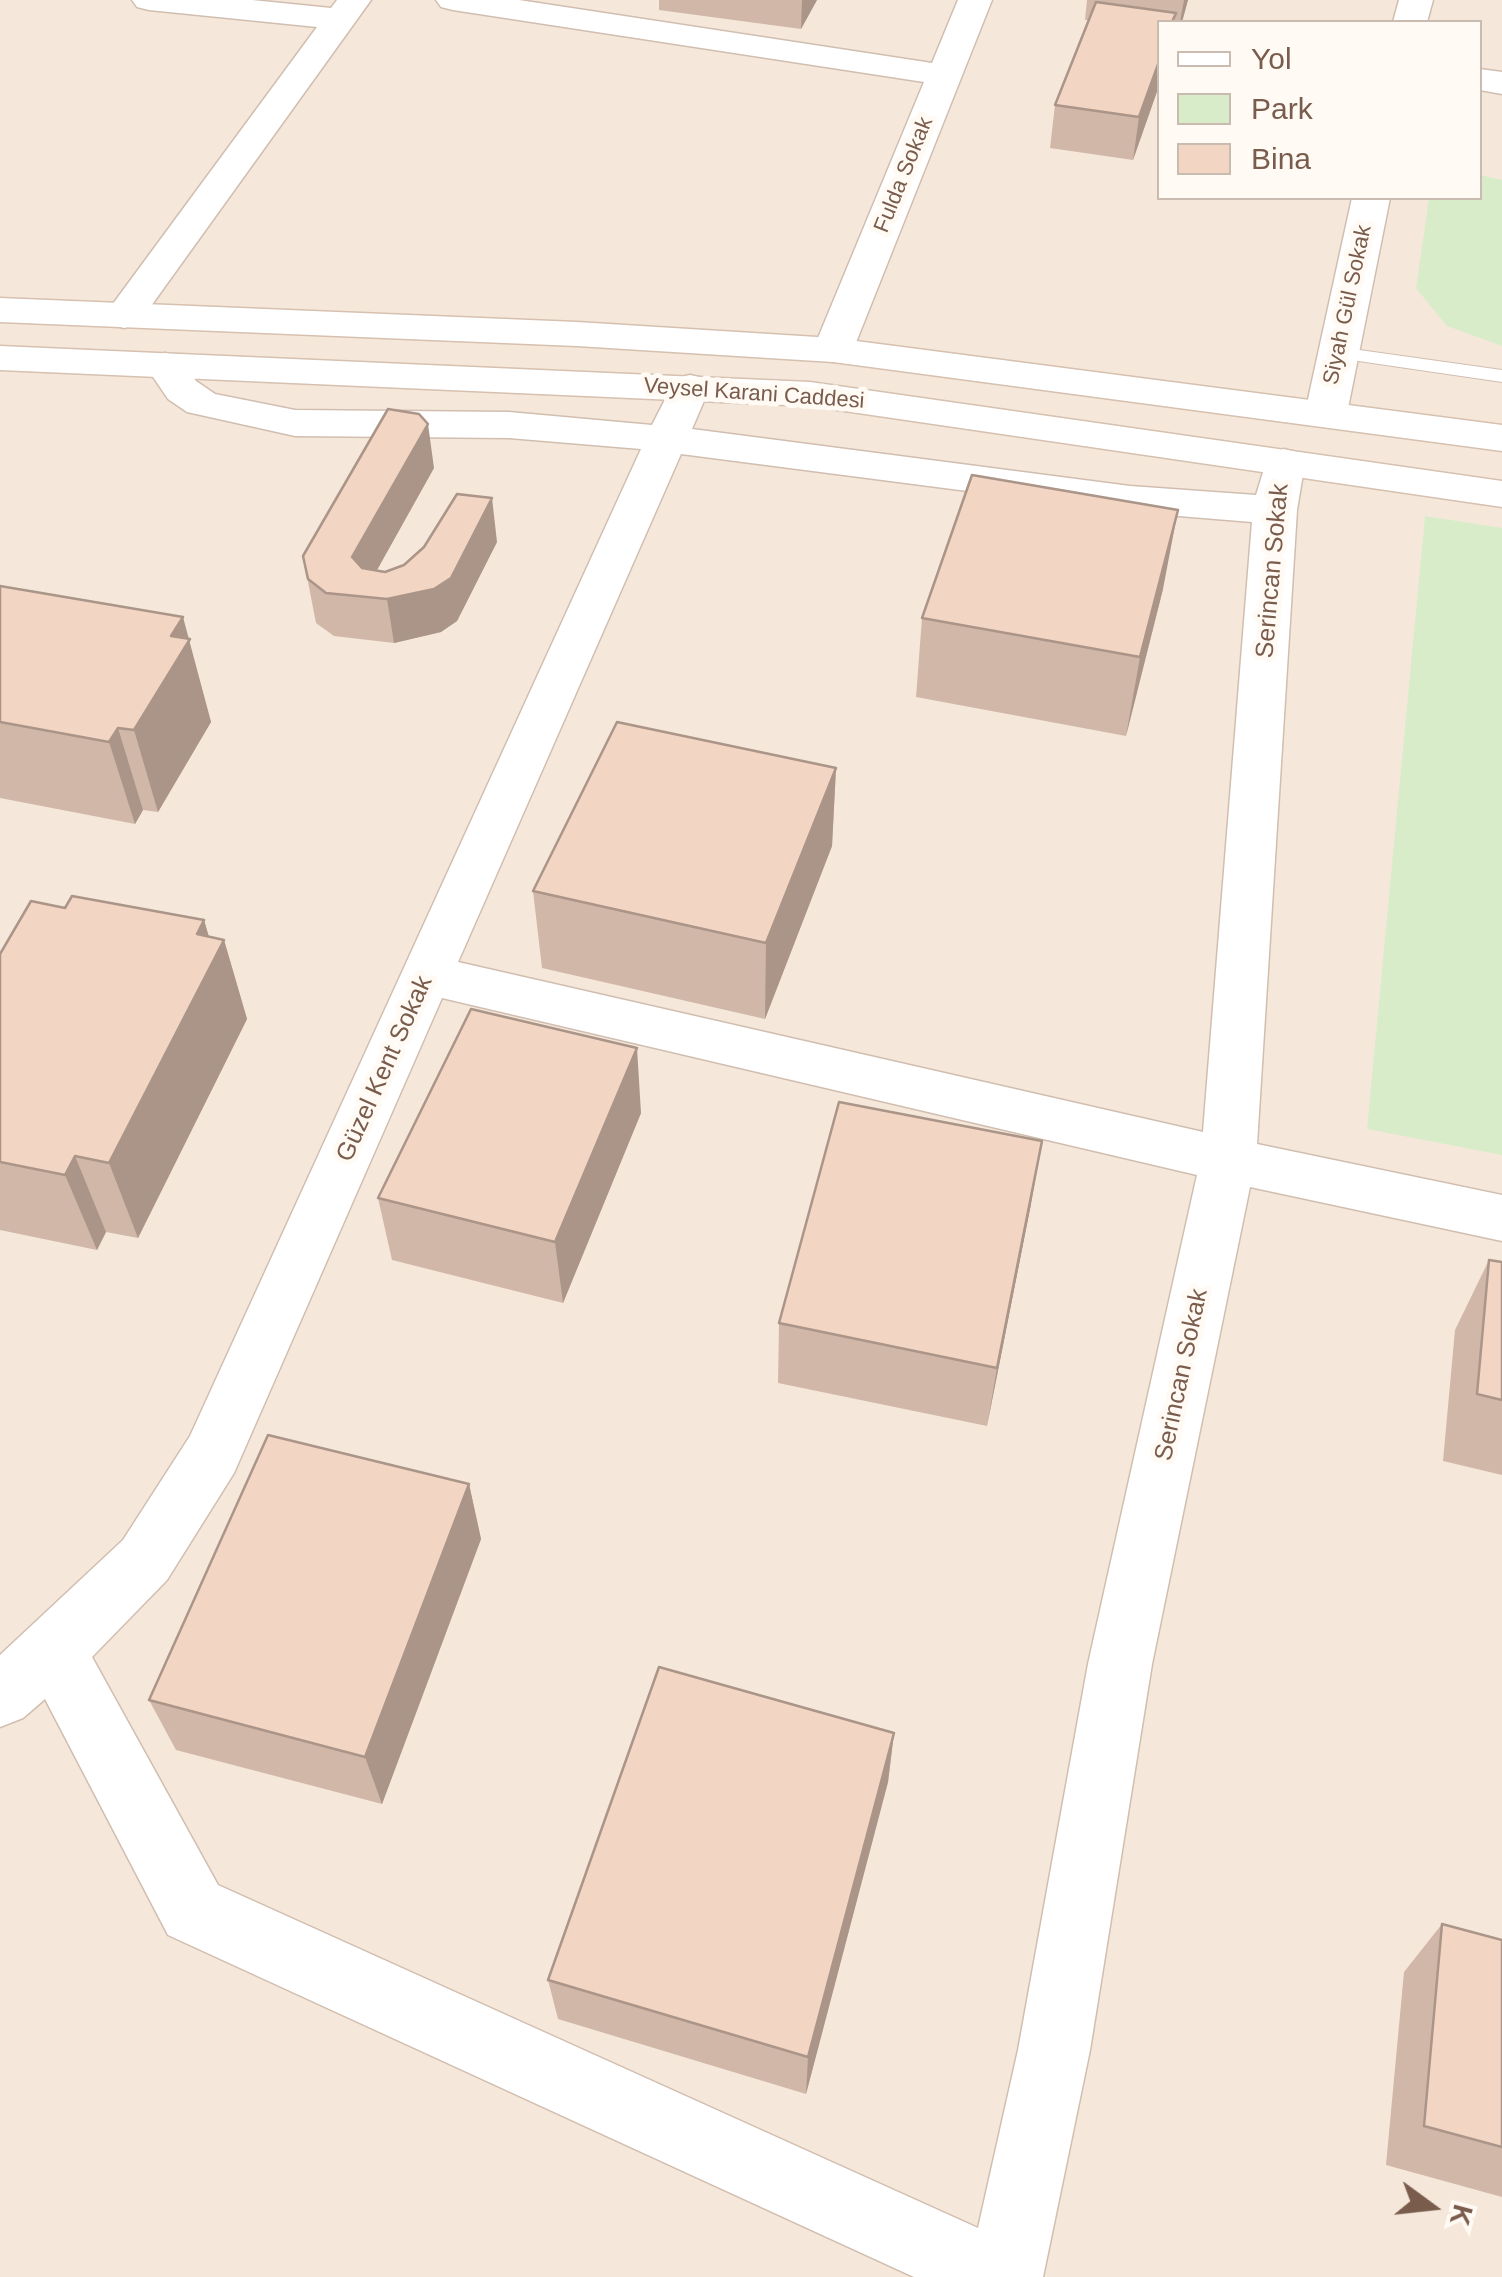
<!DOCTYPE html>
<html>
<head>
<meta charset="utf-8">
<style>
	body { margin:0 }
	#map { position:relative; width:1502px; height:2277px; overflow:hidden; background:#fdf6ec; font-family:Arial,sans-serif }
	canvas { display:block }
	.legend { position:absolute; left:1157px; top:20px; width:325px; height:180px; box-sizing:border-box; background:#fffaf3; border:2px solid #cabbb1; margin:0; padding:12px 18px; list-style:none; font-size:30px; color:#7a5c4d }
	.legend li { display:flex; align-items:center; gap:20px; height:50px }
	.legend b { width:50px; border:2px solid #cabbb1 }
	.north { position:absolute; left:1382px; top:2157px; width:100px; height:100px; -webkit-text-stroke:8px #fffaf3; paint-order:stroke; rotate:105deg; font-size:28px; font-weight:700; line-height:40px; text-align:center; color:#7a5c4d }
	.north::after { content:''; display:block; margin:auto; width:35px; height:45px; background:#7a5c4d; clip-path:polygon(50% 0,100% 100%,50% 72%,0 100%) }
</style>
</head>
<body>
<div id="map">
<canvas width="1502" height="2277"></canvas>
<ul class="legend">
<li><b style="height:12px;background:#fff"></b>Yol</li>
<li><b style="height:28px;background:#d8ecc9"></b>Park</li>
<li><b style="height:28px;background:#f3d5c3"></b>Bina</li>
</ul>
<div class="north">K</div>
</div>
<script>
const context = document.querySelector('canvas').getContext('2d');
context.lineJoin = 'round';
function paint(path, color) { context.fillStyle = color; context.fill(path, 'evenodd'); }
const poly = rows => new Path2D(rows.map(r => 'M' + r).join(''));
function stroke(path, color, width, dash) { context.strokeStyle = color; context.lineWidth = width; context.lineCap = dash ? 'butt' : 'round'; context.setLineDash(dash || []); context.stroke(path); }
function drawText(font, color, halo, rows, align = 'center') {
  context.font = font + ' Arial,sans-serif'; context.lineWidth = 10; context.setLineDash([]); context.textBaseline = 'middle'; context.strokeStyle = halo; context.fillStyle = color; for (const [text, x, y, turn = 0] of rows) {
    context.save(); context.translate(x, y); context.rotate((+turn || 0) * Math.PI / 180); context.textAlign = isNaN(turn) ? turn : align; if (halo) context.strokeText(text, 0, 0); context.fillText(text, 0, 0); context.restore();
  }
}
const residential = poly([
	[0,0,1502,0,1502,2277,0,2277],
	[1160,22,1480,22,1480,198,1160,198]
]);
const green = poly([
	[1480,175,1502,180,1502,346,1447,326,1416,288,1429,198,1480,198],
	[1425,516,1502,528,1502,1155,1367,1129]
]);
const service = poly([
	[1338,347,1502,370,1502,382,1331,357,1328,353,1338,347]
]);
const minor = poly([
	[132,0,252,0,331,8,337,0,371,0,138,324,124,328,110,324,104,316,317,27,149,10,137,7,132,0],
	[436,0,519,0,932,63,958,0,992,0,853,350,847,359,833,362,819,359,813,350,924,82,453,10,441,7,436,0],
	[1399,0,1433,0,1427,22,1393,22,1399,0],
	[1480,69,1502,72,1502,94,1480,90,1480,69],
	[1352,198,1390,198,1347,413,1341,422,1326,425,1311,422,1305,413,1352,198],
	[165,353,179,356,196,381,215,394,295,410,509,412,652,425,676,378,690,375,704,378,710,387,692,429,1130,486,1256,495,1269,453,1284,449,1299,453,1305,462,1297,510,1257,1144,1502,1195,1502,1241,1250,1187,1152,1664,1090,2050,1043,2277,914,2277,168,1935,45,1699,23,1718,0,1727,0,1655,123,1540,190,1436,641,449,509,438,295,436,187,412,168,399,145,365,151,356,165,353],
	[681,454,1130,512,1252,522,1203,1132,458,962,681,454],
	[442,998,1197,1175,1088,1664,1018,2050,978,2228,218,1885,92,1657,167,1580,234,1473,442,998]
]);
const secondary = poly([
	[0,298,577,322,833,338,1502,425,1502,451,833,362,577,346,0,322,0,298],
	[0,346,810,382,1502,481,1502,507,810,406,0,370,0,346]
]);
const wall = poly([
	[659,0,817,0,801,29,659,10],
	[1087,0,1188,0,1182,22,1160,22,1160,83,1133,160,1050,148,1055,105,1089,20,1085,20],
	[434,468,376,571,385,572,497,542,457,621,441,632,394,643,334,636,316,623,303,556],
	[0,586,188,639,211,722,158,812,143,810,135,824,0,798],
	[1163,589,1126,736,916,697,922,618],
	[836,768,832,846,765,1019,542,968,533,891],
	[65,908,204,920,209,937,224,940,247,1019,138,1238,106,1232,97,1250,0,1230,0,954],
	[641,1113,563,1303,392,1260,378,1198],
	[1031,1204,987,1426,778,1383,779,1323],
	[1489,1260,1502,1262,1502,1475,1443,1461,1455,1330],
	[469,1484,481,1539,382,1804,176,1750,149,1700],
	[894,1733,888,1782,806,2094,558,2019,548,1980],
	[1442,1924,1502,1940,1502,2197,1386,2165,1404,1972]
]);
const shadedWall = poly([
	[802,0,817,0,801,29],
	[1184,0,1188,0,1182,22,1180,22],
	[1160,59,1160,83,1133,160,1139,117],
	[428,424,434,468,362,597,352,557],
	[492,498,497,542,457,621,441,632,394,643,387,599],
	[1178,510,1163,589,1126,736,1140,657],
	[183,617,211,722,158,812,134,730,171,636],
	[118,728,143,810,135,824,109,742],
	[836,768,832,846,765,1019,766,943],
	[204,920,215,958,224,940,247,1019,138,1238,109,1163,197,934],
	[637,1048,641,1113,563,1303,555,1242],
	[1042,1141,1031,1204,987,1426,997,1368],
	[75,1156,106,1232,97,1250,65,1175],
	[469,1484,481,1539,382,1804,365,1757],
	[894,1733,888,1782,806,2094,808,2057]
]);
const building = poly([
	[1096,2,1176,13,1172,22,1160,22,1160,59,1139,117,1055,105,1096,2],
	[388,409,419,414,428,424,352,557,362,568,385,572,404,565,424,547,457,494,492,498,451,578,434,589,387,599,326,593,308,579,303,556,388,409],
	[972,475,1178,510,1140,657,922,618,972,475],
	[0,586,183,617,171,636,190,639,134,730,118,728,109,742,0,722,0,586],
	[617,722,836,768,766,943,533,891,617,722],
	[72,896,204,920,197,934,224,940,109,1163,75,1156,65,1175,0,1162,0,954,31,901,65,908,72,896],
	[471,1009,637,1048,555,1242,378,1198,471,1009],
	[839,1102,1042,1141,997,1368,779,1323,839,1102],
	[1489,1260,1502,1262,1502,1400,1477,1394,1489,1260],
	[268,1435,469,1484,365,1757,149,1700,268,1435],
	[659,1667,894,1733,808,2057,548,1980,659,1667],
	[1442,1924,1502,1940,1502,2147,1424,2126,1442,1924]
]);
const farStreetnames = [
	["Fulda Sokak",904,175,-68],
	["Siyah Gül Sokak",1348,305,-78],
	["Veysel Karani Caddesi",754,394,4]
];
const streetNames = [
	["Serincan Sokak",1273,571,-85],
	["Güzel Kent Sokak",385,1069,-66],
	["Serincan Sokak",1182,1375,-78]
];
paint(residential, '#f5e8da');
paint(green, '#d8ecc9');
stroke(service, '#d1beb0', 2);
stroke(minor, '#d1beb0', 3);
stroke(secondary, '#d6c0b0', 3);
paint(service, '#fff');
paint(minor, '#fff');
paint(secondary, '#fff');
paint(wall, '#d1b7a8');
paint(shadedWall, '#aa9588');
paint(building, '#f3d5c3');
stroke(building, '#aa9588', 2.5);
drawText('22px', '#7a5c4d', '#fffaf3', farStreetnames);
drawText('25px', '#7a5c4d', '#fffaf3', streetNames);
</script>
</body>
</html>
